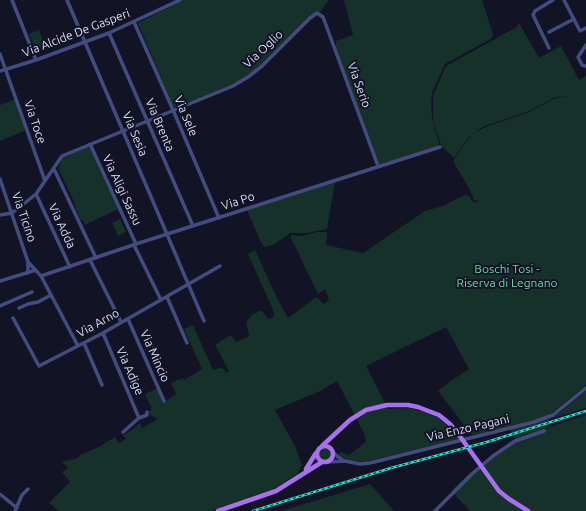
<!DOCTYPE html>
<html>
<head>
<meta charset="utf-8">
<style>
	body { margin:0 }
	canvas { display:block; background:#131326 }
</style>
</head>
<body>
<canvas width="586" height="511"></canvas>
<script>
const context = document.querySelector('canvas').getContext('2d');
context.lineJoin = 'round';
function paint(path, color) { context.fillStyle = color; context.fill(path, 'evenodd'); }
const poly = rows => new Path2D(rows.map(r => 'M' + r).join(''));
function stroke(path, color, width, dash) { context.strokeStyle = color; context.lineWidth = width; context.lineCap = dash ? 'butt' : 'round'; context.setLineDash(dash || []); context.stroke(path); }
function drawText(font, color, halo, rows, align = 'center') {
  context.font = font + ' Ubuntu,sans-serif'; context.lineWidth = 4; context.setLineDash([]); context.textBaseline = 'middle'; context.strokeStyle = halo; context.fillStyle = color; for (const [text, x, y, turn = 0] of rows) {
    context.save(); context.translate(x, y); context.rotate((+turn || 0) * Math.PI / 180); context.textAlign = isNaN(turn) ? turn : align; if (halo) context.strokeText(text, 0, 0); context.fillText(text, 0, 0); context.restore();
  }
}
const green = poly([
	[183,0,329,0,320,12,273,52,257,68,237,83,175,108,172,104,138,23],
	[344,0,482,0,493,34,492,38,445,64,432,93,431,99,432,118,439,143,438,146,379,165,336,49,336,41,353,35],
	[519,23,539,58,561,46,579,80,586,76,586,385,551,414,546,428,586,415,586,511,470,511,454,494,451,491,471,472,519,437,514,438,509,427,472,435,438,391,449,382,469,369,446,327,366,366,388,409,408,408,426,412,437,417,458,435,460,439,364,462,349,460,341,457,339,454,341,452,349,455,366,442,364,433,337,381,318,392,275,410,295,446,302,465,297,474,273,489,210,511,59,511,49,503,70,482,62,472,68,468,62,462,78,458,80,455,99,447,115,437,119,443,126,439,123,435,132,430,140,423,142,428,158,419,150,415,149,411,152,409,145,394,156,389,158,390,162,400,165,399,166,401,176,394,171,383,183,378,184,380,202,369,184,329,193,325,213,370,220,368,224,369,226,373,229,371,215,345,231,335,236,342,248,337,249,335,246,322,252,315,259,311,262,311,268,319,272,318,274,315,273,310,248,254,255,250,275,294,288,318,315,298,318,298,324,304,329,300,325,289,318,294,317,292,291,238,291,235,302,236,317,232,327,232,326,245,363,253,425,211,443,206,465,195,469,196,471,200,475,203,479,201,474,200,470,190,453,161,466,142,474,133,486,127,529,112,556,98,568,96,556,97,529,111,482,127,468,138,454,158,442,147,437,133,433,119,433,96,446,66,517,27],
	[39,30,47,50,37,53,29,34],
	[16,99,26,130,0,141,0,105],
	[88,147,90,148,118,209,85,225,83,220,81,220,74,205,75,204,58,168,63,157],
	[335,182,327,229,307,233,290,233,273,245,264,247,259,238,247,210],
	[120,219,126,232,118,236,112,223],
	[586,391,586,408,550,419,559,413],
	'318 454a7 7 0 1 1 14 0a7 7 0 1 1-14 0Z',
	[370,484,394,511,281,511,364,486]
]);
const minor = poly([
	[12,0,36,60],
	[67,0,204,321],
	[564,0,580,31,586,28],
	[134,22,173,110,219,218],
	[549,32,574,19],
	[109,33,193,226],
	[586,45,578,57,582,65,586,66],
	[549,48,533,15,535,11,553,0],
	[0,54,45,181],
	[0,71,36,60,109,33,180,0],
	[90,144,136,244],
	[54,169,96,258],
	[0,179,28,262,28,273],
	[36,194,70,267],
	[0,215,12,213,36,194,62,156,233,86,248,77,262,66,310,18,317,13,323,17,378,166],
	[134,245,161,300],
	[90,260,121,322],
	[28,262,41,276,78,346],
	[41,276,136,244,440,147],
	[0,281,36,270],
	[167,297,187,343],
	[0,306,32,292],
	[19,308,28,304,38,302,51,295],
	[13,318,39,366,103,333,220,266],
	[128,319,164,401],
	[103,333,139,418],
	[84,343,102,385],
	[123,432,139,418,147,415,147,412],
	[333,452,337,456,344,461],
	[327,462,345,461,360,464,370,463,534,422,553,415,586,388],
	[0,494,17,508],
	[15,511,22,495,28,489],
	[435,511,473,473,493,456,515,441,544,431]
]);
const major = poly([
	'317 454a8 8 0 1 1 16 0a8 8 0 1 1-16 0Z',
	[322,446,350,420,366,410,387,405,408,405,418,407,439,415,450,424,459,435,499,491,509,499,528,511],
	[306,469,316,453],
	[218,511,276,491,322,462]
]);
const rail = poly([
	[253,511,391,468,487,442,586,411]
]);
const streetNames = [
	["Via Alcide De Gasperi",76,33,-21],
	["Via Oglio",263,49,-43],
	["Via Serio",359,85,70],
	["Via Sele",186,116,67],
	["Via Toce",35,122,71],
	["Via Brenta",160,125,67],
	["Via Sesia",135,134,67],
	["Via Aligi Sassu",122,190,65],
	["Via Po",238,201,-18],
	["Via Ticino",24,217,71],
	["Via Adda",62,226,65],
	["Via Arno",98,323,-29],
	["Via Mincio",155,356,66],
	["Via Adige",130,371,66],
	["Via Enzo Pagani",468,428,-13]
];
const parkNames = [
	["Boschi Tosi -",507,269],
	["Riserva di Legnano",507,283]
];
paint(green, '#16302a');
stroke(minor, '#434c80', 3.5);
stroke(major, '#a86fef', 4.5);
stroke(rail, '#1de6d6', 2.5);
stroke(rail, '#131326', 1, [3]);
drawText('12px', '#dcdefb', '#131326', streetNames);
drawText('12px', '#6fd4a8', '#131326', parkNames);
</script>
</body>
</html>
